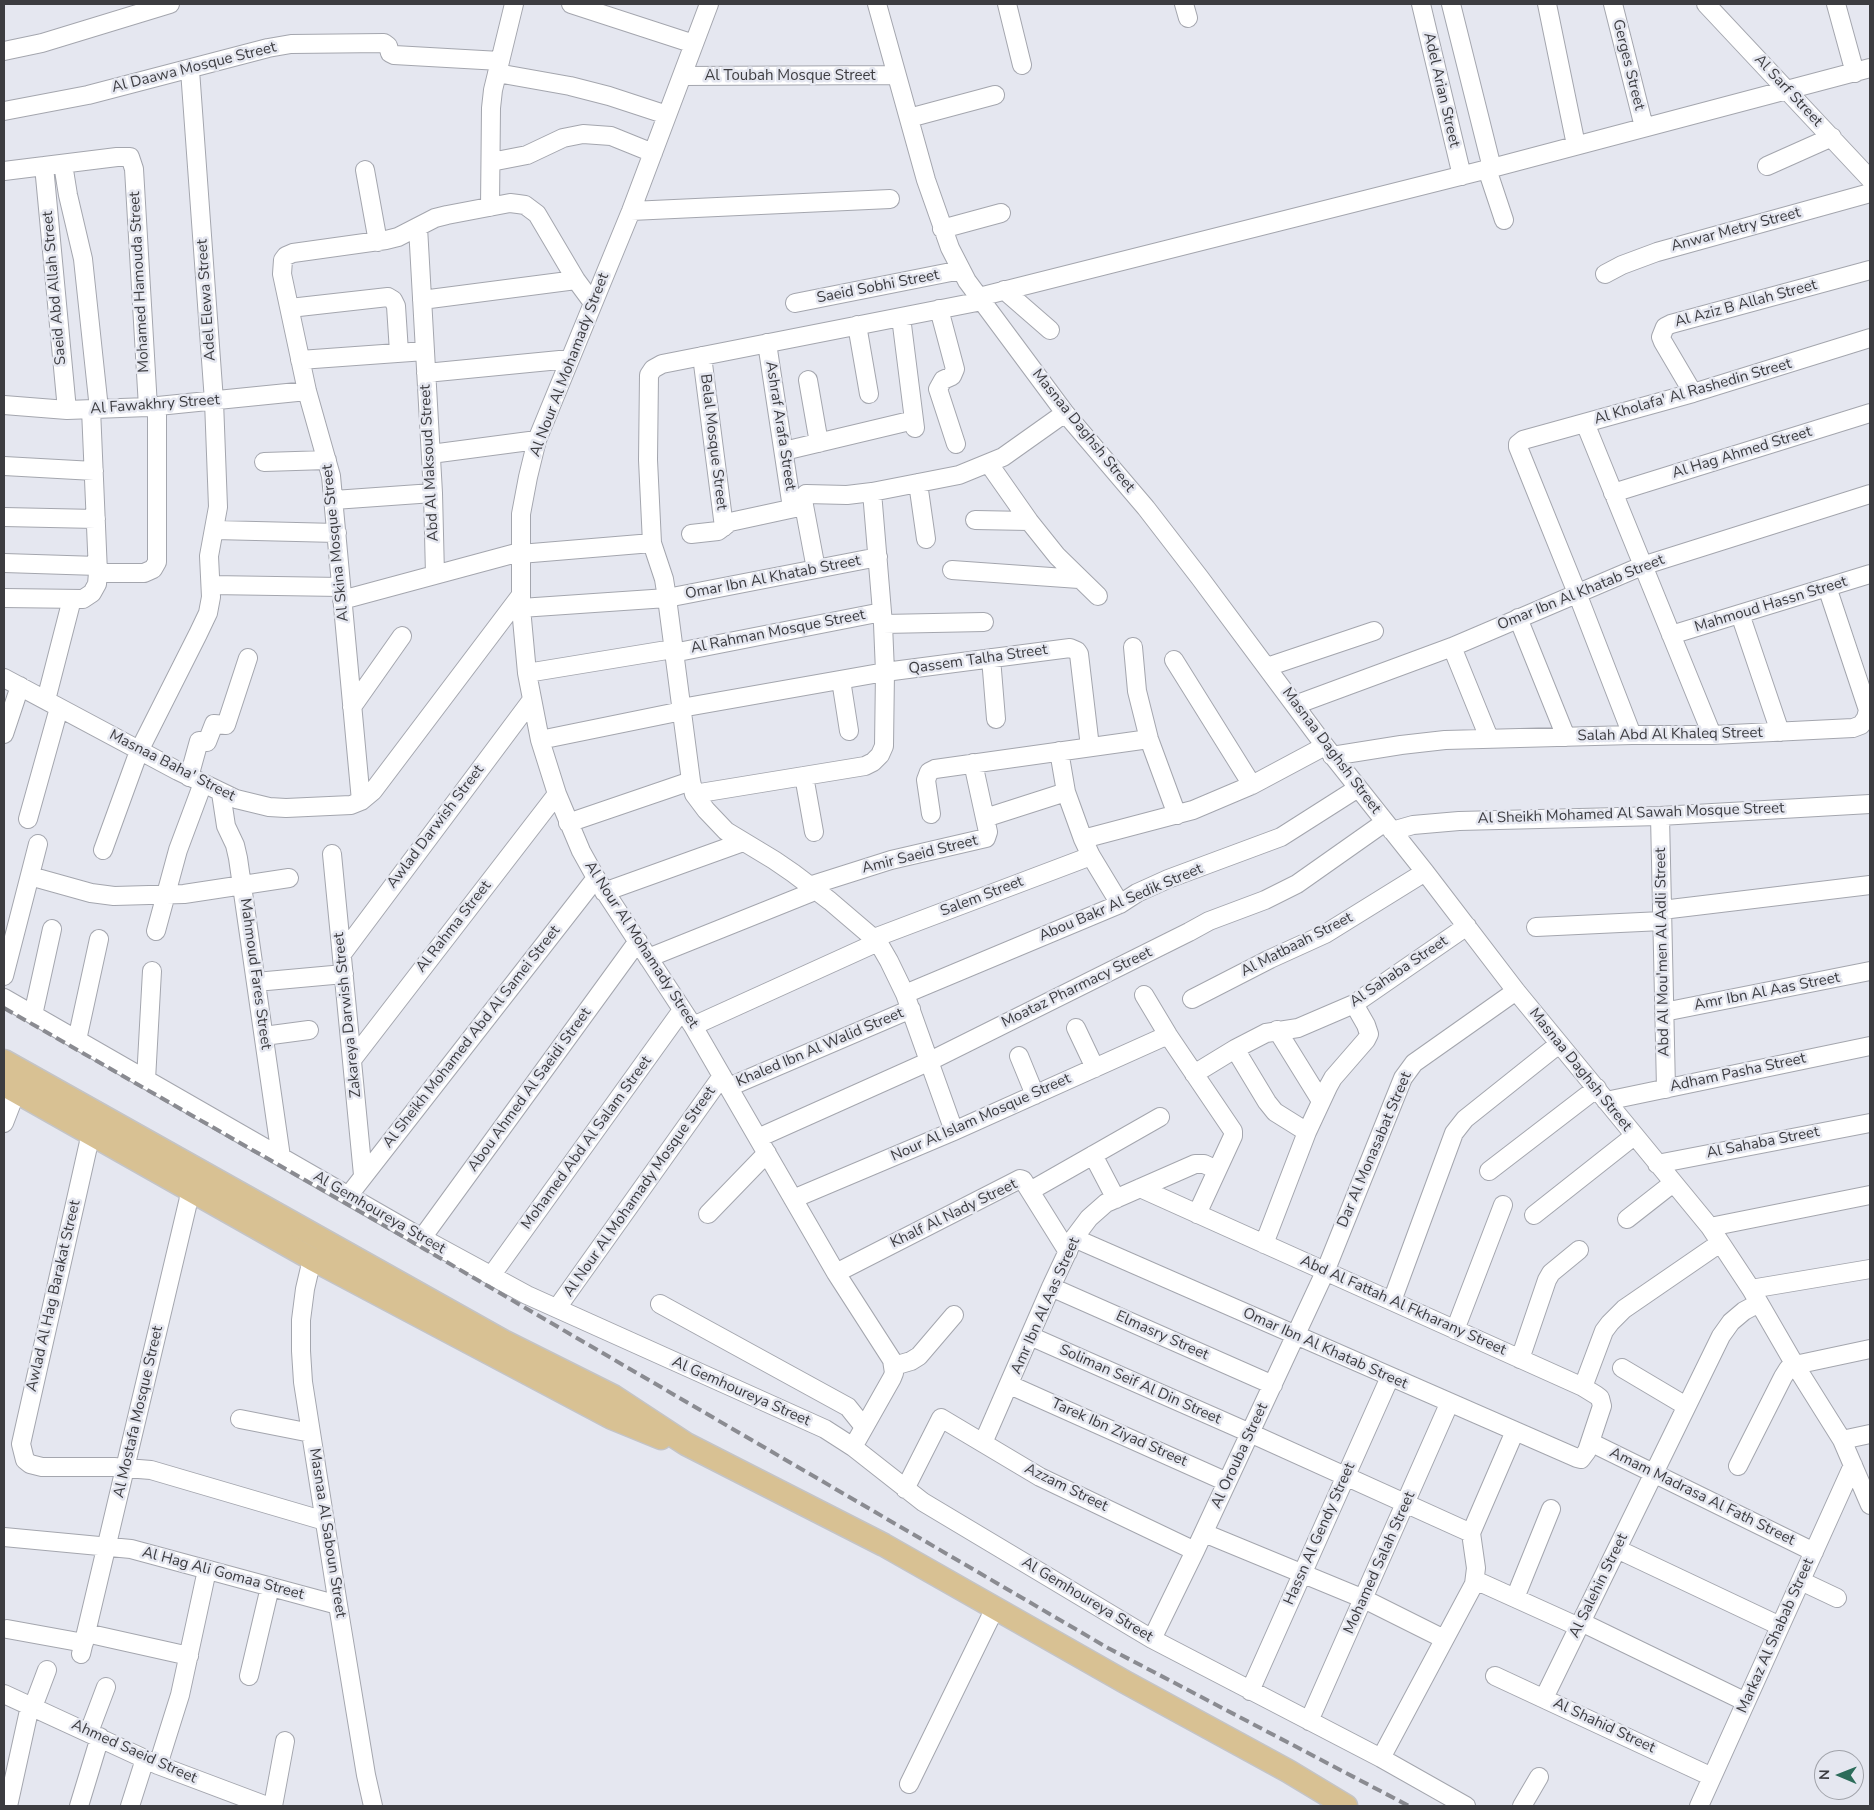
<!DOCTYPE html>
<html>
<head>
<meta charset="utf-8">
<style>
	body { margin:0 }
	#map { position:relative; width:1874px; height:1810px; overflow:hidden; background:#e5e7f0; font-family:"Nunito Sans",sans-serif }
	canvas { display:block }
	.frame { position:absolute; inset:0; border:5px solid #3c3c40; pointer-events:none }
	.north { position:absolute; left:1814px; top:1750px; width:50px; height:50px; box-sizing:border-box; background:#e5e7f0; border:1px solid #a1a3aa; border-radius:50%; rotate:271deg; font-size:14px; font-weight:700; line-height:20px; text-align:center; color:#3c3c40 }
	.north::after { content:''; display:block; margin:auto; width:18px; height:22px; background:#2c6c5a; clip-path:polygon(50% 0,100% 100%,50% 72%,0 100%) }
</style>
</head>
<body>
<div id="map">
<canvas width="1874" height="1810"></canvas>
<div class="frame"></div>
<div class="north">N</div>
</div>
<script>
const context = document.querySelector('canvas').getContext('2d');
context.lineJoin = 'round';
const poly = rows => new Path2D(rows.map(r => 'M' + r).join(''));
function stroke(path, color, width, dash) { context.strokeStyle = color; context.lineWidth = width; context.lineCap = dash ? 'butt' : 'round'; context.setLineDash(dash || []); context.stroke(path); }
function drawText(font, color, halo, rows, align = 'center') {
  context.font = font + ' "Nunito Sans",sans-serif'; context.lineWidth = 5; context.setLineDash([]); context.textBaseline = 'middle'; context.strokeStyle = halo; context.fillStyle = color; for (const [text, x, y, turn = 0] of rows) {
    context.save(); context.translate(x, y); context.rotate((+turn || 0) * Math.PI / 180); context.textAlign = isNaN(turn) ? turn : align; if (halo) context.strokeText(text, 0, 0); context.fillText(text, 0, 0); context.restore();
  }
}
const minor = poly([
	[571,4,694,44],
	[709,4,631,211,537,440,528,477,521,514,521,608,527,673,540,740,557,794,581,851,596,878,693,1026,836,1273,892,1360,894,1373,892,1378,853,1447],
	[877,4,926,180,950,248,967,281,1065,413,1146,508,1200,578,1325,746,1425,872,1516,991,1710,1227,1751,1289,1795,1365,1842,1440,1870,1505],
	[1007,4,1022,65],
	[1184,4,1188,18],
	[1421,4,1462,176],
	[1451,4,1492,168],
	[1547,4,1576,145],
	[1613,4,1644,127],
	[1706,4,1870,179],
	[1836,4,1855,73],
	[4,51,42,43,170,4],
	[497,73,570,86,609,96,667,115],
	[682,76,897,75],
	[4,111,88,95,268,48,291,44,384,43,388,46,390,53,394,55,500,61],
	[909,118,995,95],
	[491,162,527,155,563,138,583,134,611,136,653,153],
	[63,164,68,195,83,259,99,409],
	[44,166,67,410],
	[1767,166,1832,137],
	[1487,169,1504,220],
	[365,170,378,242],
	[4,171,117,157,130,157,134,169,148,407],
	[490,207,491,108,493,90,514,4],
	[631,211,890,199],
	[418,227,433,493,435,575],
	[942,229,1001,213],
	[1605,274,1622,265,1657,252,1870,193],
	[1004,290,1050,330],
	[979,297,1492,168,1870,68],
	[422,300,576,280],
	[795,303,961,270],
	[290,308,388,297,393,300,396,306,399,352],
	[939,309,955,369,952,376,943,380,938,389,956,444],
	[901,317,915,428],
	[857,325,869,394],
	[767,343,792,508],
	[702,356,724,527],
	[300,360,425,351],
	[426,373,570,359],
	[808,380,819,443],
	[1693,393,1663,342,1661,337,1665,327,1671,324,1870,270],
	[4,405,67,410,148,407,307,391],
	[1585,423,1712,735],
	[784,451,914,420],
	[431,454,537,440],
	[264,462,327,460],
	[989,464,1029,521,1057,556,1098,596],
	[4,466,94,471],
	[918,483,926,539],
	[1613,493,1870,413],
	[334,500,433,493],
	[4,517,96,519],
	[975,520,1029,521],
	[215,530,337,533],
	[691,534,718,531,730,522,804,506],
	[520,554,652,543],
	[4,563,98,566],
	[816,569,803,500,806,494,847,495,872,492,959,475,1003,457,1065,413],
	[952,570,1079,579],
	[98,573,144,573,153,569,157,562,157,406],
	[211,585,341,587],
	[4,598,83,599,92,593,97,584,98,573,91,409],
	[342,600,520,552],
	[521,608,667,598,878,557],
	[1740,614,1780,732],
	[1518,618,1566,737],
	[883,624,984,622],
	[1671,635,1870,574],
	[1133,647,1137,691,1149,739,1177,815],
	[1452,647,1489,738],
	[673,653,882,612],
	[991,658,996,719],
	[1174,660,1252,785],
	[1267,667,1374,631],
	[527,673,673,649],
	[4,678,178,771,236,799,269,807,286,808,351,805,361,801,373,791,521,595],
	[841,680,849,731],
	[46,700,72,599],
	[1295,705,1452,647,1642,566,1870,494],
	[352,707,402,636],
	[681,708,885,672,1070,648,1077,651,1079,654,1090,747],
	[4,734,20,686],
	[1632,735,1577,593,1518,447,1518,444,1523,440,1693,393,1870,338],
	[540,740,682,711],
	[1059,751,1066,792,1083,839,1091,856,1120,904],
	[1332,756,1401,745,1445,740,1632,735,1712,735,1853,728,1861,725,1866,718,1868,710,1827,587],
	[804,776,814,832],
	[189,777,199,741,207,742,214,724,226,725,248,658],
	[221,793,226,826,235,845,238,858,281,1157],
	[694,794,865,766,873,762,880,755,884,746,885,672,883,624,872,492],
	[361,801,331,476,307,391,282,274,283,260,286,256,293,253,386,240,398,237,435,218,447,215,510,203,518,204,525,205,537,214,576,280,593,303],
	[931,814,926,780,929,772,935,769,1149,739],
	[1660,816,1666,1089],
	[985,818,1066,792],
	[28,819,59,708],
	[568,823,691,781],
	[1392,831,1413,825,1459,821,1660,816,1870,804],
	[1083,839,1193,810,1252,785,1325,746],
	[103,850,139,751,198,634,208,613,211,597,209,556,218,507,214,401,190,70],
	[332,854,363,1175],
	[30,876,91,893,114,896,184,894,289,878],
	[809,886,891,860,986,838,988,832,973,763],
	[604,892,743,842],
	[1662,910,1870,885],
	[1536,927,1662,921],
	[156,931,178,850,203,783],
	[874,938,1091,856],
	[342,954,531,701],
	[648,958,815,891],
	[4,976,38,844],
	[256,982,344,974],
	[905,994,1120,904,1137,893,1168,879,1281,837,1358,788],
	[1144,995,1168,1035,1233,1131,1233,1136,1197,1214],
	[4,998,422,1238,527,1295,825,1429,853,1447,923,1502,1152,1639,1381,1758,1466,1806],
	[1192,999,1270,959,1325,934,1425,872],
	[1664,1012,1870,971],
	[33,1015,52,929],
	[693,1026,878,942],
	[1076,1028,1095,1068],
	[1277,1030,1321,1101],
	[264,1036,309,1030],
	[77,1040,99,939],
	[1235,1049,1267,1102,1275,1112,1307,1132],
	[1019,1056,1035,1095],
	[352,1060,557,794],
	[1194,1074,1235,1049,1266,1033,1298,1028,1354,1004,1467,926],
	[146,1080,152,971],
	[729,1087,911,1009],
	[1606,1101,1870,1046],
	[4,1123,16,1092],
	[954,1131,905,994,889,961,878,942,830,901,793,873,774,860,726,831,706,810,694,794,691,781,667,598,664,579,652,543,648,460,649,375,653,369,662,364,982,301],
	[91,1133,25,1426,21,1444,25,1460,30,1464,42,1467,114,1467,151,1470,325,1521],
	[758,1138,930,1061,1189,932,1209,921,1265,900,1297,884,1385,822],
	[1093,1155,1116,1199],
	[1657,1164,1870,1123],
	[1489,1171,1597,1088],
	[1030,1191,1160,1117],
	[349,1195,596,878],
	[793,1199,954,1131,1168,1035],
	[708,1214,767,1153],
	[1534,1215,1634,1136],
	[1627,1219,1673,1183],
	[1710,1227,1870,1195],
	[422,1238,638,941],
	[1074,1238,1577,1458,1581,1459,1587,1451,1602,1406,1600,1398,1596,1395,1583,1387,1140,1188],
	[1264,1244,1307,1132,1328,1087,1333,1078,1366,1040,1369,1034,1366,1025,1354,1004],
	[312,1259,305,1289,301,1320,301,1351,303,1382,338,1605,366,1775,373,1806],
	[836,1273,1020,1179,1023,1180,1068,1252],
	[491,1276,682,1010],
	[1051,1287,1273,1385],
	[1751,1289,1870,1269],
	[1392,1301,1454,1133,1465,1119,1559,1044],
	[660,1304,848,1407,864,1427],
	[557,1308,722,1076],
	[1455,1330,1503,1205],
	[1030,1336,1250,1433,1471,1533],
	[1520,1359,1547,1280,1551,1273,1579,1250],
	[894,1366,911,1361,919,1356,954,1315],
	[1622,1368,1686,1406],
	[1010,1385,1227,1482],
	[1583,1387,1604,1331,1610,1323,1624,1309,1720,1243],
	[240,1419,311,1433],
	[1842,1440,1870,1434],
	[1590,1442,1814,1552],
	[983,1443,1051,1287,1074,1238,1089,1218,1106,1203,1195,1164,1204,1164,1217,1170],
	[1738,1466,1783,1377,1788,1369,1795,1365,1870,1349],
	[905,1489,941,1418,1040,1477,1195,1551],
	[1204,1533,1364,1599,1444,1639],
	[4,1537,131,1549,338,1605],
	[1617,1549,1780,1626],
	[1475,1580,1579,1627],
	[1801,1581,1837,1598],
	[1515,1598,1551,1509],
	[1581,1622,1746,1702],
	[7,1629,84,1643],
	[86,1633,189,1656],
	[1152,1639,1195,1551,1325,1272,1403,1078,1414,1063,1516,991],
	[81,1654,193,1181],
	[249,1676,270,1587],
	[1495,1676,1712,1777],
	[1250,1691,1390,1377],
	[4,1694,158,1765,267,1806],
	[1544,1698,1721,1336,1731,1322,1744,1311,1759,1303],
	[33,1707,47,1670],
	[1309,1721,1449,1404],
	[89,1732,106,1687],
	[1381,1758,1474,1584,1476,1568,1471,1533,1515,1431],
	[158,1765,180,1695,207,1570],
	[909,1784,995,1608],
	[8,1806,30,1706],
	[79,1806,100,1737],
	[130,1806,145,1759],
	[273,1806,285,1741],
	[1522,1806,1539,1777],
	[1699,1806,1853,1465]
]);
const major = poly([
	[4,1061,503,1341,613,1396,686,1444,884,1545,1125,1682,1288,1771,1346,1806],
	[4,1085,312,1259,612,1418,661,1438]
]);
const rail = poly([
	[4,1008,361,1212,1108,1648,1409,1806]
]);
const streetNames = [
	["Gerges Street",1628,65,76],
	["Al Daawa Mosque Street",194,68,-14],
	["Al Toubah Mosque Street",790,76],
	["Adel Arian Street",1441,90,77],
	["Al Sarf Street",1788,91,47],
	["Anwar Metry Street",1736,230,-15],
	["Mohamed Hamouda Street",140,282,-93],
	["Saeid Sobhi Street",878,287,-11],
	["Saeid Abd Allah Street",55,288,-95],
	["Adel Elewa Street",207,300,-94],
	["Al Aziz B Allah Street",1746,304,-15],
	["Al Nour Al Mohamady Street",570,365,-69],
	["Al Kholafa' Al Rashedin Street",1693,392,-16],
	["Al Fawakhry Street",155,405,-4],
	["Ashraf Arafa Street",780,426,81],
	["Masnaa Daghsh Street",1083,431,51],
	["Belal Mosque Street",713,442,83],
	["Al Hag Ahmed Street",1742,453,-17],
	["Abd Al Maksoud Street",430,463,-93],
	["Al Skina Mosque Street",336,543,-96],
	["Omar Ibn Al Khatab Street",773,578,-11],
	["Omar Ibn Al Khatab Street",1581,593,-22],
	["Mahmoud Hassn Street",1771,605,-17],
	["Al Rahman Mosque Street",778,632,-11],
	["Qassem Talha Street",978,660,-8],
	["Salah Abd Al Khaleq Street",1670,735,-1],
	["Masnaa Daghsh Street",1331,751,53],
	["Masnaa Baha' Street",172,766,27],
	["Al Sheikh Mohamed Al Sawah Mosque Street",1631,814,-2],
	["Awlad Darwish Street",436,827,-53],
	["Amir Saeid Street",920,855,-14],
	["Salem Street",982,897,-21],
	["Abou Bakr Al Sedik Street",1121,903,-23],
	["Al Rahma Street",454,927,-52],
	["Al Nour Al Mohamady Street",641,945,57],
	["Al Matbaah Street",1297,945,-27],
	["Abd Al Mou'men Al Adli Street",1663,952,-91],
	["Al Sahaba Street",1399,972,-34],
	["Mahmoud Fares Street",255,974,82],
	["Moataz Pharmacy Street",1077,988,-26],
	["Amr Ibn Al Aas Street",1767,992,-11],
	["Zakareya Darwish Street",348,1015,-96],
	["Al Sheikh Mohamed Abd Al Samei Street",472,1037,-52],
	["Khaled Ibn Al Walid Street",820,1048,-23],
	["Masnaa Daghsh Street",1580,1070,51],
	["Adham Pasha Street",1738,1073,-12],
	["Abou Ahmed Al Saeidi Street",530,1090,-54],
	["Nour Al Islam Mosque Street",981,1118,-24],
	["Mohamed Abd Al Salam Street",587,1143,-54],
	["Al Sahaba Street",1763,1143,-11],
	["Dar Al Monasabat Street",1375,1150,-67],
	["Al Nour Al Mohamady Mosque Street",640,1192,-55],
	["Al Gemhoureya Street",379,1213,30],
	["Khalf Al Nady Street",954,1214,-26],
	["Awlad Al Hag Barakat Street",54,1296,-77],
	["Amr Ibn Al Aas Street",1046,1306,-66],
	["Abd Al Fattah Al Fkharany Street",1403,1306,24],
	["Elmasry Street",1162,1336,24],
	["Omar Ibn Al Khatab Street",1325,1349,24],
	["Soliman Seif Al Din Street",1140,1385,24],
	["Al Gemhoureya Street",741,1392,24],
	["Al Mostafa Mosque Street",139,1412,-77],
	["Tarek Ibn Ziyad Street",1119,1433,24],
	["Al Orouba Street",1240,1456,-65],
	["Azzam Street",1066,1488,26],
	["Amam Madrasa Al Fath Street",1702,1497,26],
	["Masnaa Al Saboun Street",327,1533,81],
	["Hassn Al Gendy Street",1320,1534,-66],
	["Mohamed Salah Street",1380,1563,-66],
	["Al Hag Ali Gomaa Street",223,1574,15],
	["Al Salehin Street",1599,1586,-64],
	["Al Gemhoureya Street",1087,1600,31],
	["Markaz Al Shabab Street",1776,1636,-66],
	["Al Shahid Street",1604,1726,25],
	["Ahmed Saeid Street",134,1752,24]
];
stroke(minor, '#a4a6ae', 20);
stroke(major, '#c4c4c6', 25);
stroke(minor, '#fff', 18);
stroke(major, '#d8c193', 22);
stroke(rail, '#8a8b91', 4, [10, 5]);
drawText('15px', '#3c3c40', '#e5e7f0', streetNames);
</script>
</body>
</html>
